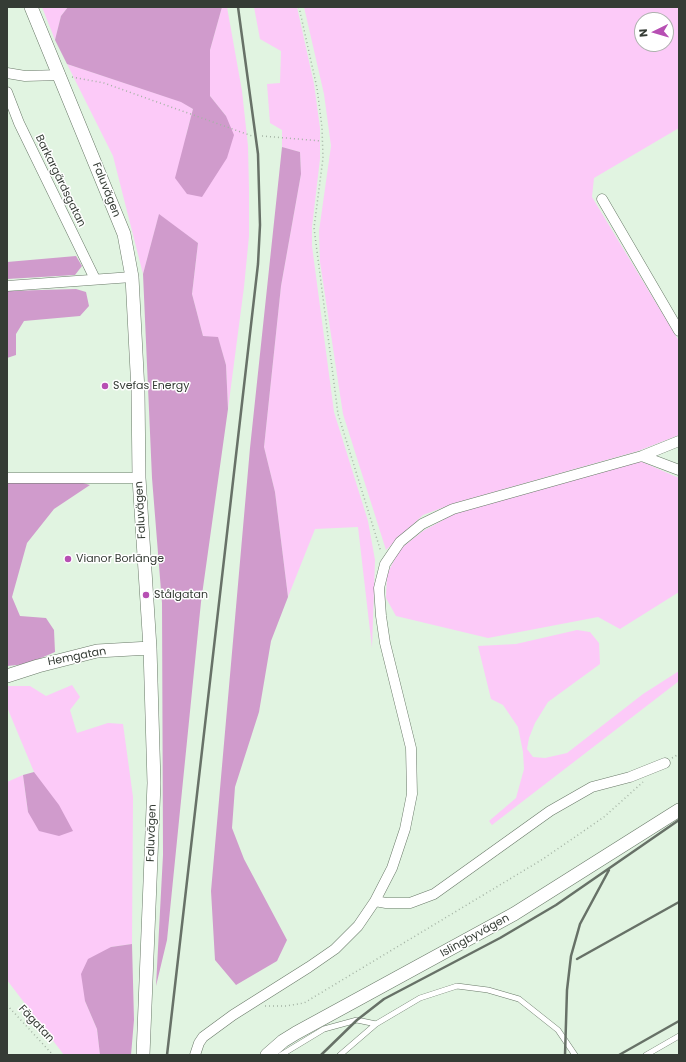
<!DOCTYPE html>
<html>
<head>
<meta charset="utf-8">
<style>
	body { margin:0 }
	#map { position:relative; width:686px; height:1062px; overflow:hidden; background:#e1f4e1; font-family:Poppins,sans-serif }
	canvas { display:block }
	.frame { position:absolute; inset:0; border:8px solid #353c35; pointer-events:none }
	.north { position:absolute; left:634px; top:12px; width:40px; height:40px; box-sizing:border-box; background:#fff; border:1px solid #aeb1ae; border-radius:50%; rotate:265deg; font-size:11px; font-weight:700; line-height:16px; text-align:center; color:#353c35 }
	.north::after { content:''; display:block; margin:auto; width:14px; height:18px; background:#b74fb3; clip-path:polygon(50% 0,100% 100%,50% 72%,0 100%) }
</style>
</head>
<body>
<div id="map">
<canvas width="686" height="1062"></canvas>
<div class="frame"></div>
<div class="north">N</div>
</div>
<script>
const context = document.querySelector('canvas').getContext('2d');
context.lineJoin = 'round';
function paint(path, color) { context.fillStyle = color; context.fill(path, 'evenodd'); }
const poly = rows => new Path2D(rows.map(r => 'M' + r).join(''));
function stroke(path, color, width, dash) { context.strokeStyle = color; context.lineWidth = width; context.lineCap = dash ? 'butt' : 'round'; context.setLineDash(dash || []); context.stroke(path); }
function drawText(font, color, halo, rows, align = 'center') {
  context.font = font + ' Poppins,sans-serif'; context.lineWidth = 3; context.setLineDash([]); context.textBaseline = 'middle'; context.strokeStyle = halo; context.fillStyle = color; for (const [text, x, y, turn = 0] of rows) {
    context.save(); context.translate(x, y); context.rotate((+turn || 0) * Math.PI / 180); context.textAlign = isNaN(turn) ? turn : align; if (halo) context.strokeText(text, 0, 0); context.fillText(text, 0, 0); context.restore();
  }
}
const green = poly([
	[42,7,68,7,61,16,55,40],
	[222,7,227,7,242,91,248,146,249,189,249,236,244,287,228,409,226,365,218,338,203,336,192,294,198,243,159,215,143,274,113,156,67,64,182,102,193,109,186,136,226,116,210,96,210,50],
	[254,7,297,7,314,84,320,128,320,159,312,227,312,246,334,412,368,521,375,560,372,648,358,527,315,529,288,597,275,492,264,447,281,286,301,174,300,152,282,147,282,130,270,123,267,84,280,83,281,51,260,39],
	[304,7,679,7,679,128,594,178,592,197,679,341,679,435,638,451,455,503,423,515,386,550,343,414,320,262,319,231,331,146,324,94],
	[642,20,666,20,666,44,642,44],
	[640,461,679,478,679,592,620,629,598,617,488,638,396,616,386,598,387,574,400,549,423,531,456,513],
	[577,630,590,632,599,643,600,664,548,702,535,723,529,738,527,749,533,757,545,758,567,753,643,694,679,671,679,681,492,825,489,821,516,798,524,769,523,752,518,727,503,705,491,699,478,646,516,644],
	[72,685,80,697,70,710,77,733,108,723,123,724,133,797,132,944,111,947,85,1001,97,1029,100,1055,64,1055,7,980,7,782,23,775,28,812,43,786,34,772,7,707,7,686,30,686,46,696]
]);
const forest = poly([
	[68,7,222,7,210,50,210,96,226,116,234,135,227,158,202,197,187,194,175,178,193,109,181,102,67,64,55,40,61,16],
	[282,147,300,152,301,174,281,286,264,447,275,492,288,597,271,641,259,712,235,787,232,828,244,859,287,940,277,961,236,985,215,960,211,891,250,448],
	[159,214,198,243,192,294,203,336,218,337,226,365,228,409,201,602,167,940,156,986,163,855,162,603,152,478,143,274],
	[76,256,82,266,75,275,7,279,7,262],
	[76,289,86,292,89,306,80,316,24,321,16,334,16,355,7,358,7,291],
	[76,481,90,485,54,509,27,543,12,597,20,616,46,618,54,630,55,652,27,664,7,666,8,483],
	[34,772,59,805,73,831,59,836,39,831,28,812,23,775],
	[132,944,134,1020,131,1055,100,1055,97,1029,85,1001,81,974,88,959,111,947]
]);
const path = poly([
	[299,7,317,88,322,127,323,158,314,228,338,414,381,552],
	[72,77,104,83,252,136],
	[262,136,322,141],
	[672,758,679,754],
	[7,1005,53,1055],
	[265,1006,286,1006,304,1003,543,859,604,817,643,782]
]);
const service = poly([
	[281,1055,324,1029,357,1020,376,1024],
	[340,1055,376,1024,420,998,457,986,488,990,519,999,558,1030,575,1055],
	[646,1055,679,1036]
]);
const minor = poly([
	[7,73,25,76,60,75],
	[7,92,19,123,95,279],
	[602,199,679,331],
	[7,286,132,277],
	[642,456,679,470],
	[7,478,139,478],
	[375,901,386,903,410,903,434,894,550,811,592,787,630,777,665,763],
	[195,1055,199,1043,203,1037,233,1015,309,967,335,949,358,926,375,901,392,868,405,829,412,794,411,748,385,643,381,616,379,588,385,564,400,542,422,524,453,509,642,456,679,441]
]);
const tertiary = poly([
	[31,7,124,234,132,277,138,391,139,478,150,648,154,783,143,1055],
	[7,676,38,666,97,651,150,648],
	[267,1055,283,1041,296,1033,514,914,679,810]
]);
const rail = poly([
	[577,959,679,902],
	[167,1055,258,264,260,225,258,154,238,7],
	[321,1055,357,1020,384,999,500,938,556,905,679,820],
	[565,1055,567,990,571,956,580,924,609,870],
	[619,1055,679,1021]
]);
const markers = [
	[105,386,4,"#b74fb3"],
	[68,559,4,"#b74fb3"],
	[146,595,4,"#b74fb3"]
];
const streetNames = [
	["Barkargärdsgatan",60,181,64],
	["Faluvägen",106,190,68],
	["Faluvägen",141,510,-93],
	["Hemgatan",77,657,-11],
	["Faluvägen",152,833,-88],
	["Islingbyvägen",475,936,-29],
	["Fägatan",36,1024,47]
];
const poiNames = [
	["Svefas Energy",113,386],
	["Vianor Borlänge",76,559],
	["Stålgatan",154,595]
];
paint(green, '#fccaf8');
paint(forest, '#d09bcc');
stroke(service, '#697968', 6);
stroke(minor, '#697968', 11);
stroke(tertiary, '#697968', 14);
stroke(path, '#a4b3a4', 1.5, [1, 3]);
stroke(service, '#fff', 5);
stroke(minor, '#fff', 10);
stroke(tertiary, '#fff', 13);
stroke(rail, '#677167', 2.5);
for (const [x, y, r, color] of markers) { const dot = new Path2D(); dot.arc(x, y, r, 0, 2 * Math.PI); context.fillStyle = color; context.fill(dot); stroke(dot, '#fff', 1.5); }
drawText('11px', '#353c35', '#fff', streetNames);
drawText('11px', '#353c35', '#fff', poiNames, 'left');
</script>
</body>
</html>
